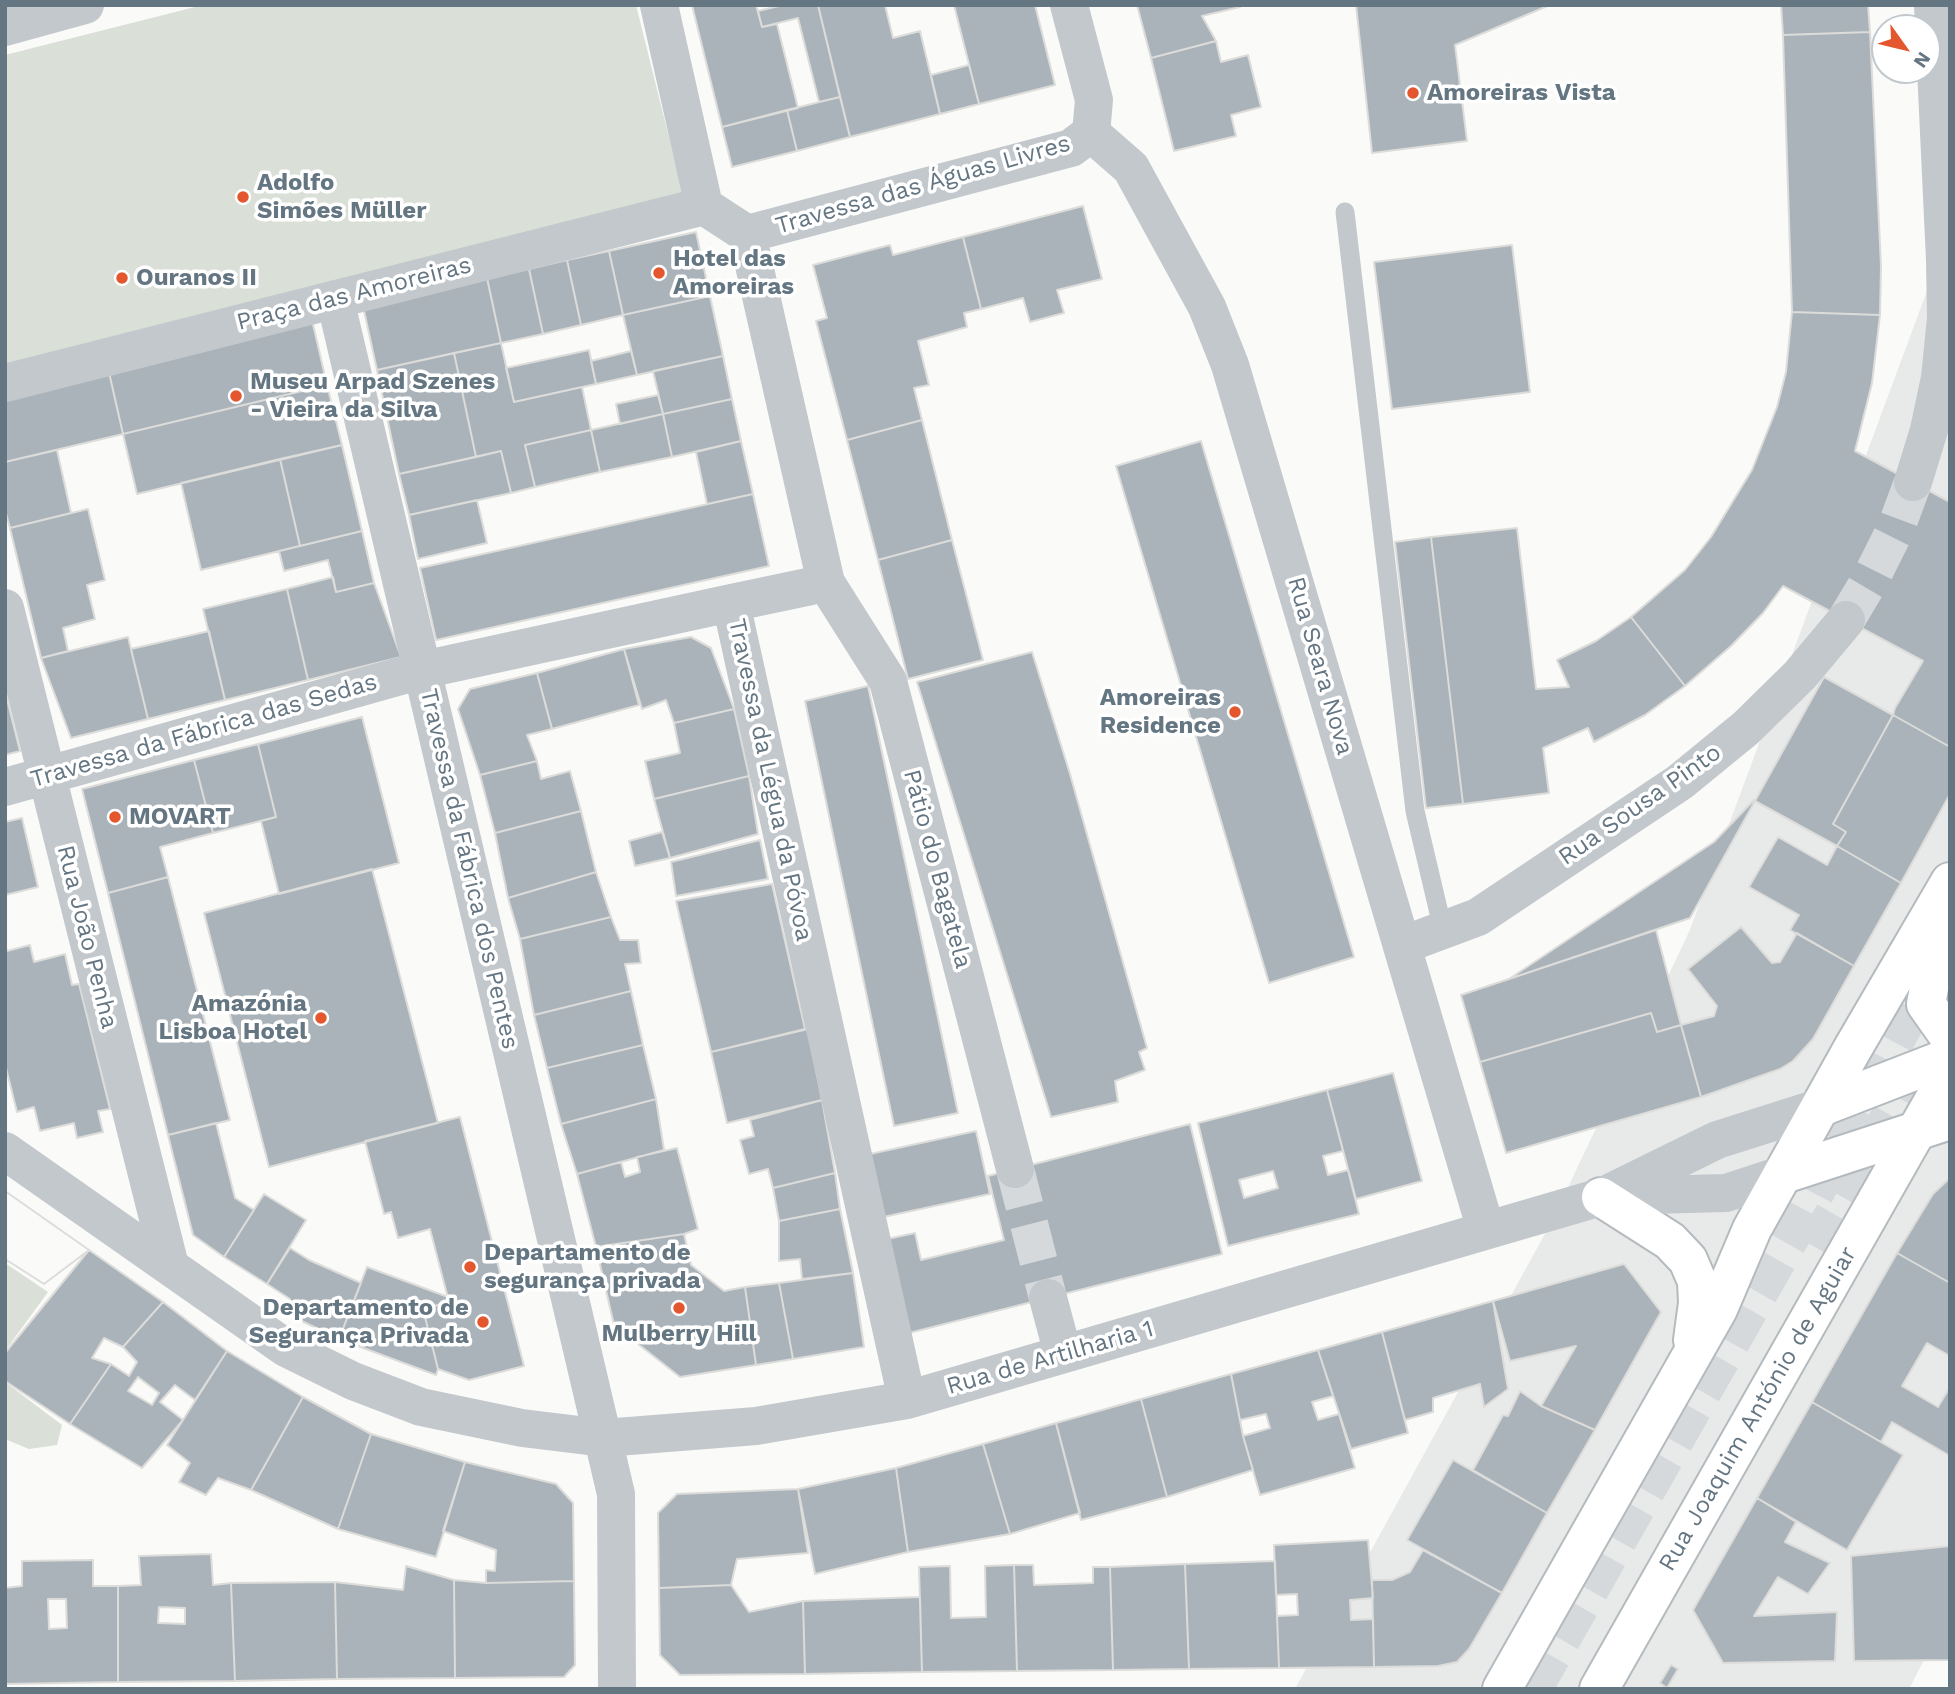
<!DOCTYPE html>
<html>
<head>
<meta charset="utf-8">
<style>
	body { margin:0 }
	#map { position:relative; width:1955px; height:1694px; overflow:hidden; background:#fafaf8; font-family:"Work Sans",sans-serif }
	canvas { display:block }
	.frame { position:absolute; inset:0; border:7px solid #657683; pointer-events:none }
	.north { position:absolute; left:1871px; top:14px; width:70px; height:70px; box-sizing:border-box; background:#fff; border:2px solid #c1c8cd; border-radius:50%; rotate:124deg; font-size:19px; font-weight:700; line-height:28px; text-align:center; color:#657683 }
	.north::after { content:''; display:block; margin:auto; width:24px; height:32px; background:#e4572e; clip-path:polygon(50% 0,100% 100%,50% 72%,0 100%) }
</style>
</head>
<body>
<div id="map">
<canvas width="1955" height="1694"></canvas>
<div class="frame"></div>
<div class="north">N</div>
</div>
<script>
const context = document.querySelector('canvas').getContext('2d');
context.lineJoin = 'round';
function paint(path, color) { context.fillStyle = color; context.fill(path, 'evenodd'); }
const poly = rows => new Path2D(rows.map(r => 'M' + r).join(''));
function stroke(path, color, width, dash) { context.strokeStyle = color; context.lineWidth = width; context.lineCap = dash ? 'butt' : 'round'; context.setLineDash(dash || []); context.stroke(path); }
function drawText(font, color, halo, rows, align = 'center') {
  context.font = font + ' "Work Sans",sans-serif'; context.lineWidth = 7; context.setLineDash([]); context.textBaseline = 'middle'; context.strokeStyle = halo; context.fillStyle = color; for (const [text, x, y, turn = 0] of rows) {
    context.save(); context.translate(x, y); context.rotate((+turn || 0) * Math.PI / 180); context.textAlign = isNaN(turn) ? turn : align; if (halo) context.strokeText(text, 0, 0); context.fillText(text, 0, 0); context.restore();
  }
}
const built = poly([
	[1950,229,1950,1610,1909,1689,1295,1689,1552,1221,1689,932]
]);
const green = poly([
	[203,5,636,5,683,194,5,364,5,55],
	[5,1263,48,1292,5,1351],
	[5,1382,62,1425,57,1445,29,1449,5,1439]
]);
const building = poly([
	[692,5,756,5,762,27,777,24,798,108,722,127,692,5],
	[783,5,818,5,840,97,819,102,798,18,762,27,758,11,783,5],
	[818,5,885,5,893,38,920,31,940,114,850,137,818,5],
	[954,5,1035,5,1055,85,979,104,954,5],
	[1137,5,1240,5,1240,7,1202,16,1216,41,1151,58,1137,5],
	[1356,5,1550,5,1455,45,1467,141,1372,153,1356,5],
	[1781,5,1868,5,1870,32,1783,35,1781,5],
	[1870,32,1881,266,1880,315,1792,312,1783,35,1870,32],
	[1216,41,1221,62,1248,55,1261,107,1231,115,1236,136,1174,151,1151,58,1216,41],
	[969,65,979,104,940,114,931,75,969,65],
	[840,97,850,137,797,151,787,110,840,97],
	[787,110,797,151,732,167,722,127,787,110],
	[1083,206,1102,279,1057,290,1064,313,1030,322,1023,298,981,309,963,237,1083,206],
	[696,232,710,296,623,315,609,251,696,232],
	[963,237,981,309,964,313,967,327,918,341,929,385,914,388,922,420,847,440,816,321,827,318,813,265,890,245,893,255,963,237],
	[1512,245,1530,392,1392,409,1374,262,1512,245],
	[609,251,623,315,581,325,567,260,609,251],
	[567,260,581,325,543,334,529,269,567,260],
	[529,269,543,334,501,343,487,278,529,269],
	[487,278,501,343,377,370,363,306,487,278],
	[710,296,723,356,637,375,623,315,710,296],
	[1792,312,1880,315,1872,383,1855,451,1950,502,1950,747,1893,715,1895,708,1923,661,1783,586,1763,613,1731,646,1685,686,1631,617,1685,570,1711,537,1752,470,1777,407,1786,372,1792,312],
	[312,320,327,385,123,434,108,368,312,320],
	[501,343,514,402,582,387,591,430,525,445,535,487,511,493,501,451,476,457,454,353,501,343],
	[589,350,596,384,514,402,506,368,589,350],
	[631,351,637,375,596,384,591,361,631,351],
	[454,353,476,457,399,474,377,370,454,353],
	[723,356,732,399,663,414,653,371,723,356],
	[108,368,123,434,5,462,5,393,108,368],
	[327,385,342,445,137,494,123,434,327,385],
	[658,395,663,414,620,424,616,404,658,395],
	[732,399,741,441,672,457,663,414,732,399],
	[663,414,672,457,600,472,591,430,663,414],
	[922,420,952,540,878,560,847,440,922,420],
	[591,430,600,472,535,487,525,445,591,430],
	[741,441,753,494,707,504,696,452,741,441],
	[1201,441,1354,957,1269,983,1116,466,1201,441],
	[342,445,362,531,300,546,280,459,342,445],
	[57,450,71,513,10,528,5,510,5,462,57,450],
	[501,451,511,493,409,515,399,474,501,451],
	[280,459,300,546,201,570,181,483,280,459],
	[753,494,769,566,436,640,420,568,753,494],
	[477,500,487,543,418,559,409,515,477,500],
	[88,509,105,580,87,585,95,619,63,628,68,651,41,658,10,528,88,509],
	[1517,528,1536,689,1569,687,1557,660,1596,641,1631,617,1685,686,1645,715,1594,742,1588,728,1543,748,1549,793,1463,804,1431,537,1517,528],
	[362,531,374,583,336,592,328,560,284,571,279,551,362,531],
	[1431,537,1463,804,1426,808,1395,542,1431,537],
	[952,540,983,660,908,679,878,560,952,540],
	[333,577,336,592,374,583,401,657,308,680,287,589,333,577],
	[287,589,308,680,225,700,203,609,287,589],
	[209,631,225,700,148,719,131,649,209,631],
	[128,637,148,719,71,738,41,658,128,637],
	[691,637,711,648,734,709,674,723,666,700,642,709,624,649,691,637],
	[624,649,639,705,552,729,537,673,624,649],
	[1032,652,1070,774,1147,1048,1139,1052,1145,1070,1115,1081,1118,1102,1051,1117,917,682,1032,652],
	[537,673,552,729,527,735,537,761,480,775,458,709,470,689,537,673],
	[1824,677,1893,715,1833,824,1846,832,1837,846,1755,801,1824,677],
	[868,686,958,1113,894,1126,805,701,868,686],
	[5,691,20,751,5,755,5,691],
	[734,709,749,776,654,799,645,761,680,753,674,723,734,709],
	[1893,715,1950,747,1950,794,1901,883,1837,846,1846,832,1833,824,1893,715],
	[362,717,399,863,279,894,261,821,276,817,258,744,362,717],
	[258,744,276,817,213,833,194,760,258,744],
	[194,760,213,833,160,847,168,877,108,893,82,789,194,760],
	[537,761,541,779,570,771,581,811,495,833,480,775,537,761],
	[749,776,758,834,670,858,654,799,749,776],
	[1754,800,1755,801,1690,918,1509,979,1714,842,1754,800],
	[581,811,596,872,508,898,495,833,581,811],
	[22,818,38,887,5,895,5,822,22,818],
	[662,832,670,858,635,866,629,841,662,832],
	[1778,837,1827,865,1837,846,1901,883,1854,966,1790,930,1799,915,1749,887,1778,837],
	[760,840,768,879,676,896,671,862,760,840],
	[372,869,438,1123,269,1167,204,913,372,869],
	[596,872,611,917,520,939,508,898,596,872],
	[168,877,230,1120,168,1135,108,893,168,877],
	[772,884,805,1029,711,1052,676,901,772,884],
	[611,917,620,940,638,940,641,963,625,964,631,991,534,1015,520,939,611,917],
	[1741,927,1772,963,1780,962,1797,933,1854,966,1813,1039,1793,1061,1780,1069,1701,1097,1681,1025,1714,1016,1717,1006,1688,969,1741,927],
	[1656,930,1681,1025,1657,1032,1651,1013,1480,1062,1461,995,1656,930],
	[5,945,7,951,30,945,34,962,65,954,72,985,79,984,110,1109,98,1111,103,1132,77,1138,74,1123,40,1131,34,1107,17,1112,5,1064,5,945],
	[631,991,643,1045,547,1068,534,1015,631,991],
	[1651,1013,1657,1032,1681,1025,1701,1097,1506,1153,1480,1062,1651,1013],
	[808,1029,822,1100,727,1123,711,1052,808,1029],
	[643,1045,656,1099,561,1124,547,1068,643,1045],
	[1393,1073,1422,1181,1356,1199,1327,1090,1393,1073],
	[1327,1090,1343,1151,1323,1156,1328,1175,1348,1170,1359,1214,1228,1246,1198,1123,1327,1090],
	[1273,1171,1278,1188,1244,1198,1239,1180,1273,1171],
	[656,1099,664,1150,577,1174,561,1124,656,1099],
	[822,1100,835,1173,773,1188,768,1169,749,1174,740,1140,754,1136,750,1120,822,1100],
	[460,1117,524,1366,469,1380,438,1369,423,1309,449,1302,430,1229,398,1238,391,1212,384,1214,365,1141,460,1117],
	[216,1123,235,1198,254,1210,224,1257,193,1235,168,1135,216,1123],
	[1190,1124,1222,1254,901,1335,878,1241,915,1233,921,1260,1004,1240,988,1176,1190,1124],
	[976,1131,990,1194,874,1219,861,1156,976,1131],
	[677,1148,698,1229,684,1234,596,1247,577,1174,621,1162,625,1177,640,1172,637,1157,677,1148],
	[835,1173,840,1209,779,1221,773,1188,835,1173],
	[1950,1178,1950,1283,1897,1253,1933,1194,1950,1178],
	[5,1191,89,1250,44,1284,5,1259,5,1191],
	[5,1191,89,1250,44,1284,5,1259,5,1191],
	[264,1194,306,1220,267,1284,224,1257,264,1194],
	[840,1209,853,1273,802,1279,800,1259,779,1261,779,1221,840,1209],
	[684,1234,691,1265,724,1291,745,1287,756,1365,680,1377,614,1325,596,1247,684,1234],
	[290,1248,309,1260,361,1283,339,1339,283,1312,290,1299,267,1284,290,1248],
	[89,1250,163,1302,123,1347,104,1338,92,1358,111,1364,70,1424,5,1381,5,1353,89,1250],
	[1897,1253,1950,1283,1950,1356,1927,1343,1902,1386,1938,1407,1950,1387,1950,1456,1892,1422,1881,1442,1812,1402,1897,1253],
	[1624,1264,1661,1312,1595,1430,1541,1406,1576,1346,1510,1361,1493,1301,1624,1264],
	[367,1267,448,1297,449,1302,423,1309,438,1369,436,1375,339,1339,367,1267],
	[853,1273,864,1347,793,1359,779,1283,853,1273],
	[779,1283,793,1359,756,1365,745,1287,779,1283],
	[1493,1301,1508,1389,1484,1407,1480,1384,1433,1398,1433,1412,1405,1420,1382,1332,1493,1301],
	[163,1302,227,1351,195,1400,175,1385,160,1402,183,1420,142,1468,70,1424,111,1364,129,1376,137,1362,123,1347,163,1302],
	[138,1377,159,1393,152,1405,128,1391,138,1377],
	[1382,1332,1408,1433,1351,1449,1318,1350,1382,1332],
	[1318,1350,1333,1396,1312,1402,1318,1420,1339,1414,1355,1468,1260,1495,1243,1436,1270,1428,1266,1414,1240,1420,1231,1374,1318,1350],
	[227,1351,303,1397,251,1490,218,1478,206,1495,179,1482,190,1463,167,1445,227,1351],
	[1231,1374,1243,1436,1253,1470,1167,1497,1141,1399,1231,1374],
	[1520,1391,1541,1406,1595,1430,1547,1513,1473,1470,1503,1415,1508,1416,1520,1391],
	[303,1397,371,1434,338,1529,251,1490,303,1397],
	[1141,1399,1167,1497,1081,1520,1056,1423,1141,1399],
	[1812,1402,1903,1455,1847,1550,1757,1498,1812,1402],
	[1056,1423,1080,1513,1010,1534,983,1444,1056,1423],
	[371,1434,465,1462,436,1557,338,1529,371,1434],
	[983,1444,1010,1534,908,1552,896,1468,983,1444],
	[1453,1460,1547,1513,1502,1593,1407,1540,1453,1460],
	[465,1462,556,1484,573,1503,574,1581,486,1583,486,1570,495,1571,496,1550,443,1531,465,1462],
	[896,1468,908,1552,815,1574,798,1489,896,1468],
	[798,1489,808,1553,737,1559,731,1585,659,1588,658,1513,677,1494,798,1489],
	[1757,1498,1796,1522,1785,1542,1830,1563,1808,1594,1778,1577,1754,1616,1837,1612,1835,1661,1723,1663,1693,1610,1757,1498],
	[1368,1540,1373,1598,1350,1600,1351,1620,1373,1619,1374,1667,1279,1668,1277,1616,1298,1615,1297,1594,1276,1595,1274,1545,1368,1540],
	[1950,1546,1950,1660,1854,1661,1851,1556,1950,1546],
	[1423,1550,1502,1593,1469,1649,1457,1662,1438,1666,1374,1667,1372,1580,1392,1580,1410,1572,1423,1550],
	[211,1554,213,1585,231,1583,235,1681,118,1682,118,1586,141,1585,139,1556,211,1554],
	[159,1607,185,1608,185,1624,158,1623,159,1607],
	[93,1560,93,1586,118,1586,118,1682,5,1684,5,1588,22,1586,22,1561,93,1560],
	[48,1599,66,1599,67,1628,49,1629,48,1599],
	[1275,1561,1279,1668,1189,1669,1185,1564,1275,1561],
	[1185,1564,1189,1669,1113,1670,1110,1567,1185,1564],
	[1014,1565,1033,1565,1034,1585,1093,1583,1093,1567,1110,1567,1113,1670,1017,1671,1014,1565],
	[1014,1565,1017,1671,922,1672,919,1567,950,1566,951,1618,986,1617,985,1566,1014,1565],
	[406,1566,454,1580,455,1678,337,1679,335,1582,403,1590,406,1566],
	[454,1580,486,1583,574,1581,575,1665,564,1677,455,1678,454,1580],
	[335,1582,337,1679,235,1681,231,1583,335,1582],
	[731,1585,749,1612,803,1601,805,1674,680,1675,660,1655,659,1588,731,1585],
	[920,1597,922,1672,805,1674,803,1601,920,1597],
	[1671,1665,1678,1669,1667,1688,1660,1683,1671,1665]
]);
const streetTunnel = poly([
	[1846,620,1871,578,1896,528,1913,482],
	[1015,1169,1048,1298]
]);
const highwayTunnel = poly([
	[1815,1247,1926,1053],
	[1533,1689,1805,1212,1934,968]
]);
const lane = poly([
	[1345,212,1415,811,1443,930]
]);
const street = poly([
	[659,5,704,206],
	[5,27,85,5],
	[1091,133,1131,168,1207,307,1230,365,1486,1230],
	[747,234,826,583,731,603,907,1400],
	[747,234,1071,148,1091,133,1094,100,1069,5],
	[335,299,616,1494,617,1689],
	[5,383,704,206,747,234],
	[1913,482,1929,430,1940,378,1946,318,1945,260,1933,5],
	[826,583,888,681,1015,1169],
	[5,608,170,1266],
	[5,787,422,670,731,603],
	[1403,945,1478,917,1680,782,1746,728,1800,675,1846,620],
	[5,1151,286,1348,353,1381,421,1407,522,1428,604,1438,756,1426,907,1400,1601,1197,1717,1140,1821,1107],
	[1614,1196,1726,1193,1784,1174],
	[1048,1298,1063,1354]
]);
const secondary = poly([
	[1821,1107,1950,1057],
	[1784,1174,1950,1120]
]);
const primary = poly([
	[1950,930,1930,983,1926,1004,1950,1038],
	[1601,1197,1670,1241,1688,1260,1697,1281,1698,1303,1693,1340],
	[1502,1689,1718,1309,1752,1229,1853,1048,1950,882],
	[1599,1689,1950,1072]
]);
const markers = [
	[1413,93,7,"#e4572e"],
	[243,197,7,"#e4572e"],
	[659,273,7,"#e4572e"],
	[122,278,7,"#e4572e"],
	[236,396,7,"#e4572e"],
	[1235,712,7,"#e4572e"],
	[115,817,7,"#e4572e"],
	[321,1018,7,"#e4572e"],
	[470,1267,7,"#e4572e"],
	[679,1308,7,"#e4572e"],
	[483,1322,7,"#e4572e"]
];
const poiNames = [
	["Amoreiras Vista",1427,93],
	["Adolfo",257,183],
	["Simões Müller",257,211],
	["Hotel das",673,259],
	["Amoreiras",673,287],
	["Ouranos II",136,278],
	["Museu Arpad Szenes",250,382],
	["- Vieira da Silva",250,410],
	["Amoreiras",1221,698,"right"],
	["Residence",1221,726,"right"],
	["MOVART",129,817],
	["Amazónia",307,1004,"right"],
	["Lisboa Hotel",307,1032,"right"],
	["Departamento de",484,1253],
	["segurança privada",484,1281],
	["Departamento de",469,1308,"right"],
	["Segurança Privada",469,1336,"right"],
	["Mulberry Hill",679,1334,"center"]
];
const streetNames = [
	["Travessa das Águas Livres",923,185,-16],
	["Praça das Amoreiras",354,294,-14],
	["Rua Seara Nova",1320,666,74],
	["Travessa da Fábrica das Sedas",204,731,-16],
	["Travessa da Légua da Póvoa",770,780,78],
	["Rua Sousa Pinto",1640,805,-35],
	["Travessa da Fábrica dos Pentes",469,869,77],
	["Pátio do Bagatela",937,869,75],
	["Rua João Penha",87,937,76],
	["Rua de Artilharia 1",1050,1358,-16],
	["Rua Joaquim António de Aguiar",1758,1409,-60]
];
paint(built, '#e8e9e9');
paint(green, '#dadfd7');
paint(building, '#aab3b9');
stroke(building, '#dcdcda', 2);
stroke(streetTunnel, '#d5d9db', 38, [38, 19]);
stroke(highwayTunnel, '#d5d9db', 38, [38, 19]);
stroke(secondary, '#b3babf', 42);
stroke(primary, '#b5babe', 42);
stroke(lane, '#c3c8cc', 19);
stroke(street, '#c3c8cc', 38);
stroke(secondary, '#fff', 38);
stroke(primary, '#fff', 38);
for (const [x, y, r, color] of markers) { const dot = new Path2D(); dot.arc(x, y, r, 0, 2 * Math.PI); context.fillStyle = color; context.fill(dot); stroke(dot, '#fff', 2.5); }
drawText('bold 24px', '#657683', '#fff', poiNames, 'left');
drawText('24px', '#657683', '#fff', streetNames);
</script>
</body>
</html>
